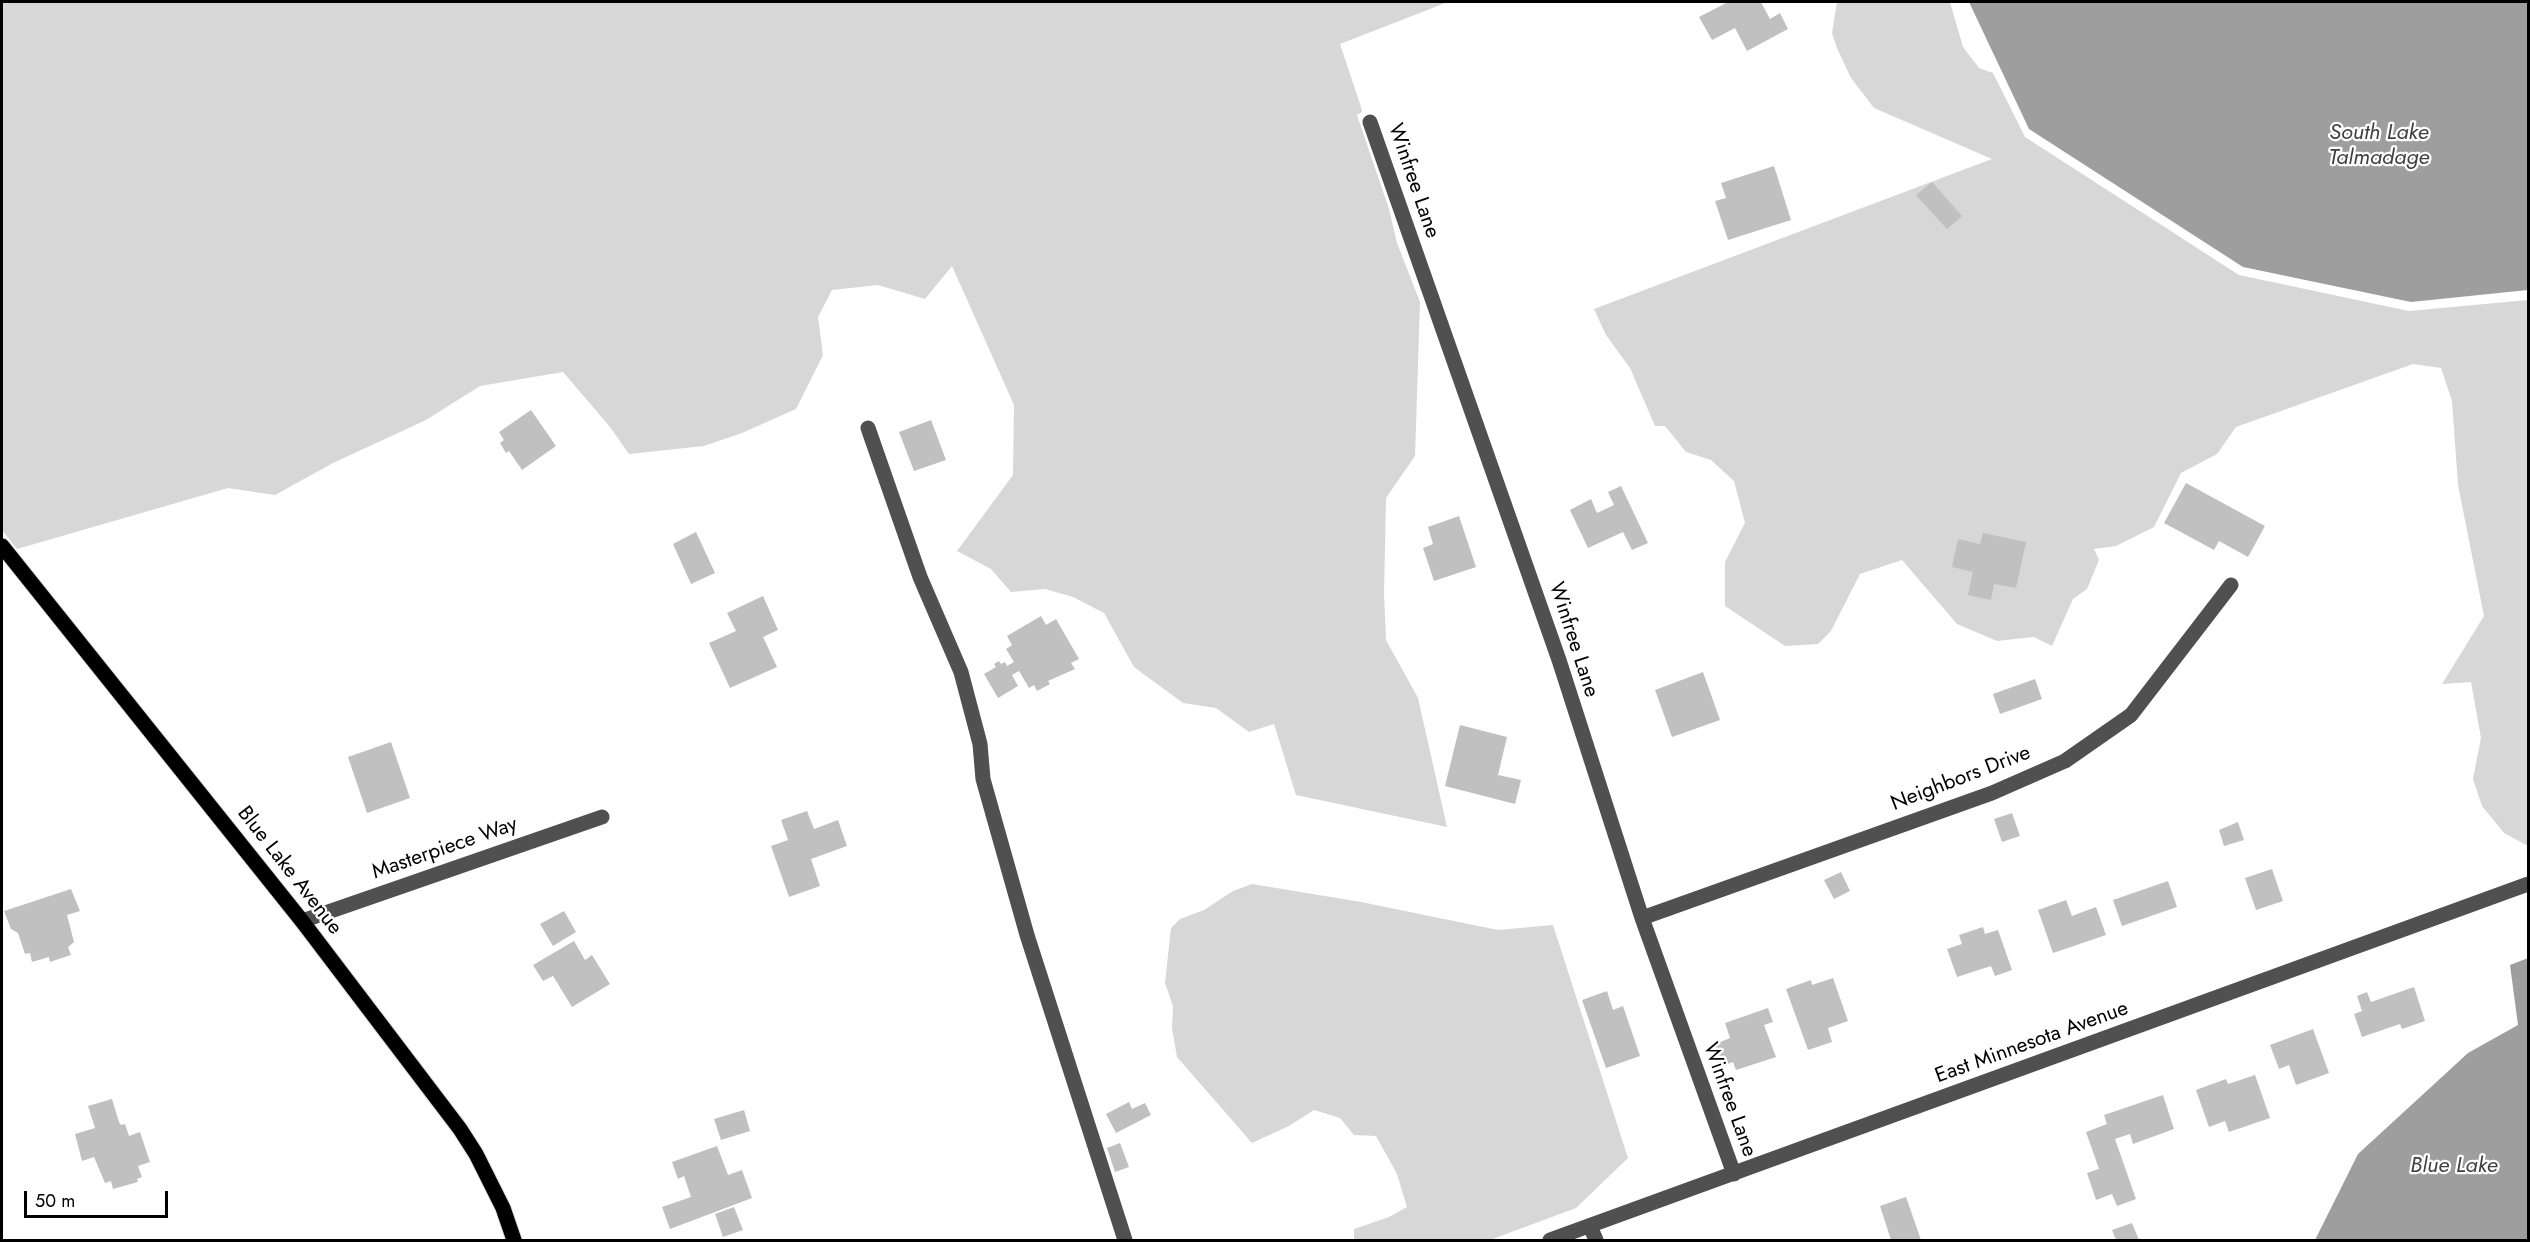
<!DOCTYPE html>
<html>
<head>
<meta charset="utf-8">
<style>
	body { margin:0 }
	#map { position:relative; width:2530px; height:1242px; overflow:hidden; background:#fff; font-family:Jost,sans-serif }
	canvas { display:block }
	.frame { position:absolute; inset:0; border:3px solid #000; pointer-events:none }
	.scale { position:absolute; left:24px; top:1191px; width:144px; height:27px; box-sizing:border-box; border:3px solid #000; border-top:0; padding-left:8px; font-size:18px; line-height:21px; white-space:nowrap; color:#000; -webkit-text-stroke:4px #fff; paint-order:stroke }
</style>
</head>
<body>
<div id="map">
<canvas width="2530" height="1242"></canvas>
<div class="frame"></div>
<div class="scale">50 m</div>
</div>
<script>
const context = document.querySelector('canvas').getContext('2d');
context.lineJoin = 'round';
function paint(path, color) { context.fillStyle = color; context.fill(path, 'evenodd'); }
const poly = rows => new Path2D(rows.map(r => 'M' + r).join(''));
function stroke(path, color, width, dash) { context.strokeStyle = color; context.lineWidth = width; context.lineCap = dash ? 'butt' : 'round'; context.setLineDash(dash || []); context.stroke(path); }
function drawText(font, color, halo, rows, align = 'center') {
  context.font = font + ' Jost,sans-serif'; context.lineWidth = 4.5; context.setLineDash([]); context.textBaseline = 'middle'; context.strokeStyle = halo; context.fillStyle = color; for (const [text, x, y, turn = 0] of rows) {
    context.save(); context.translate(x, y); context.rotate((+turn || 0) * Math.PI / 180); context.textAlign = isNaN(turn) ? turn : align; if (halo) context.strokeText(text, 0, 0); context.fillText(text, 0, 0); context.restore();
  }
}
const green = poly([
	[2,2,1448,2,1340,44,1362,110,1362,112,1357,115,1389,209,1397,243,1420,302,1415,456,1386,498,1384,594,1386,640,1418,698,1447,827,1296,795,1274,724,1249,732,1216,708,1183,703,1134,667,1104,613,1073,597,1045,589,1011,592,991,569,957,551,1013,475,1014,405,952,266,925,299,878,285,832,290,818,317,823,355,796,409,742,433,704,446,629,454,610,427,563,372,480,386,426,420,333,463,275,495,228,488,17,549,2,530],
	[1837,2,1950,2,1963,47,1979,68,1993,73,2025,137,2239,275,2409,311,2528,300,2528,846,2504,833,2482,806,2473,779,2481,738,2471,682,2442,684,2484,616,2458,485,2452,401,2441,368,2413,364,2236,427,2217,454,2181,473,2154,527,2116,546,2094,549,2099,560,2087,589,2073,599,2052,646,2034,637,1997,641,1957,624,1902,560,1860,574,1831,631,1818,644,1785,646,1725,606,1725,562,1745,523,1734,481,1711,460,1686,452,1665,426,1655,426,1630,368,1606,335,1594,309,1992,159,1874,108,1851,78,1837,48,1832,33],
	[1252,884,1361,902,1498,930,1553,925,1628,1158,1576,1208,1490,1240,1354,1240,1354,1229,1389,1217,1407,1207,1397,1174,1376,1136,1354,1135,1340,1118,1314,1110,1289,1126,1252,1143,1177,1057,1172,1028,1173,1006,1165,983,1171,928,1180,919,1204,910,1233,891]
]);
const water = poly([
	[1969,2,2528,2,2528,290,2411,302,2243,267,2029,129],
	[2528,958,2528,1240,2315,1240,2358,1154,2468,1053,2518,1025,2510,965]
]);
const building = poly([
	[1728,2,1761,2,1770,19,1780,13,1788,29,1747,51,1735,28,1712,40,1699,17],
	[1774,166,1791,220,1728,240,1715,201,1726,198,1721,183],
	[1932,182,1962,216,1947,229,1916,195],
	[531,410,556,446,522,470,509,451,506,453,500,443,504,440,499,432],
	[931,420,946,460,914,471,899,432],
	[2186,483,2265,526,2248,557,2219,541,2214,550,2164,523],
	[1621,486,1648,543,1632,550,1623,532,1588,548,1570,510,1591,499,1597,513,1614,505,1608,492],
	[1459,516,1476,567,1434,581,1423,548,1433,544,1428,527],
	[696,532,715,573,691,584,673,544],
	[1983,533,2026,542,2016,588,1994,584,1991,600,1968,595,1973,572,1952,567,1958,539,1980,544],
	[763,596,778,630,763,637,777,667,730,688,709,643,736,631,727,613],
	[1041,616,1046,625,1056,619,1079,659,1071,663,1075,669,1048,681,1050,684,1037,691,1034,685,1029,688,1019,671,1012,675,1018,686,998,698,984,674,996,667,994,664,999,661,1001,664,1005,662,1007,666,1014,662,1006,649,1012,645,1007,636],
	[1703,672,1720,720,1672,737,1655,690],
	[2035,679,2042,699,2000,714,1993,694],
	[1460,725,1507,737,1498,775,1521,780,1515,804,1445,786],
	[391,742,410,798,367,813,348,757],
	[807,811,814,829,838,820,847,846,811,859,820,886,789,897,771,846,788,840,781,820],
	[2012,813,2020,836,2002,842,1994,819],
	[2238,822,2244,840,2224,846,2219,830],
	[2272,869,2283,901,2256,910,2245,878],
	[1841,872,1850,891,1834,899,1824,880],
	[2168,881,2177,907,2122,926,2113,900],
	[71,889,80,911,67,915,74,942,68,947,71,955,50,962,49,957,32,962,30,953,25,954,18,933,11,929,4,911],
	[2066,900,2072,916,2096,907,2106,935,2053,953,2038,910],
	[564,911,576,932,553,946,540,924],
	[1983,927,1985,934,1998,930,2012,970,1995,976,1991,966,1957,977,1947,949,1962,944,1959,935],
	[574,941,585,960,592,955,610,984,572,1007,553,976,543,981,533,965],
	[1833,978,1848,1021,1828,1028,1832,1042,1808,1050,1786,989,1811,980,1812,985],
	[2414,987,2425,1021,2402,1029,2400,1024,2362,1037,2354,1014,2362,1011,2357,996,2367,992,2371,1002],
	[1607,991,1613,1010,1623,1006,1640,1056,1606,1068,1582,1000],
	[1768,1008,1773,1022,1764,1025,1776,1057,1736,1070,1733,1062,1720,1067,1713,1045,1730,1038,1725,1023],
	[2313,1029,2329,1073,2296,1085,2289,1065,2279,1069,2270,1045],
	[2255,1075,2270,1118,2229,1132,2225,1121,2209,1127,2196,1090,2226,1079,2228,1084],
	[2163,1095,2174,1129,2133,1144,2130,1134,2115,1139,2136,1199,2117,1206,2112,1194,2096,1200,2087,1173,2099,1169,2086,1132,2107,1124,2104,1115],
	[112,1099,119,1122,121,1125,125,1124,129,1136,140,1132,150,1162,138,1166,142,1177,137,1179,138,1182,113,1189,111,1181,105,1183,94,1157,82,1161,75,1134,95,1128,88,1106],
	[1129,1102,1132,1109,1145,1103,1151,1115,1116,1133,1106,1114],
	[744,1110,750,1131,721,1140,714,1119],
	[1120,1143,1129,1167,1115,1172,1107,1148],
	[717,1146,728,1175,742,1170,752,1198,670,1229,662,1207,691,1197,684,1176,678,1179,672,1162],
	[1906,1197,1921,1240,1891,1240,1880,1206],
	[734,1207,743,1230,723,1237,715,1214],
	[2132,1223,2139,1240,2116,1240,2112,1230]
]);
const minor = poly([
	[1370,122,1559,660,1642,918,1734,1174],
	[868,428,920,577,961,672,980,744,983,779,1027,935,1125,1240],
	[1642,918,1992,793,2065,761,2131,715,2231,585],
	[302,921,602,817],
	[1590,1226,1596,1240],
	[1550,1240,2528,884]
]);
const major = poly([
	[2,546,302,921,460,1129,476,1154,503,1208,514,1240]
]);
const streetNames = [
	["Winfree Lane",1413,181,71],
	["Winfree Lane",1573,640,72],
	["Neighbors Drive",1961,779,-21],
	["Masterpiece Way",445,849,-19],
	["Blue Lake Avenue",289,871,52],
	["East Minnesota Avenue",2032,1043,-20],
	["Winfree Lane",1729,1100,70]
];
const waterNames = [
	["South Lake",2379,134],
	["Talmadage",2379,159],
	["Blue Lake",2454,1167]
];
paint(green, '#d7d7d7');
paint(water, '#9e9e9e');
paint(building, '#c0c0c0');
stroke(major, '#dbdbdb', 17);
stroke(minor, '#505050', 15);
stroke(major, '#000', 15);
drawText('21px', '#000', '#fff', streetNames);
drawText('italic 22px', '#3f3f3f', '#fff', waterNames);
</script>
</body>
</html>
